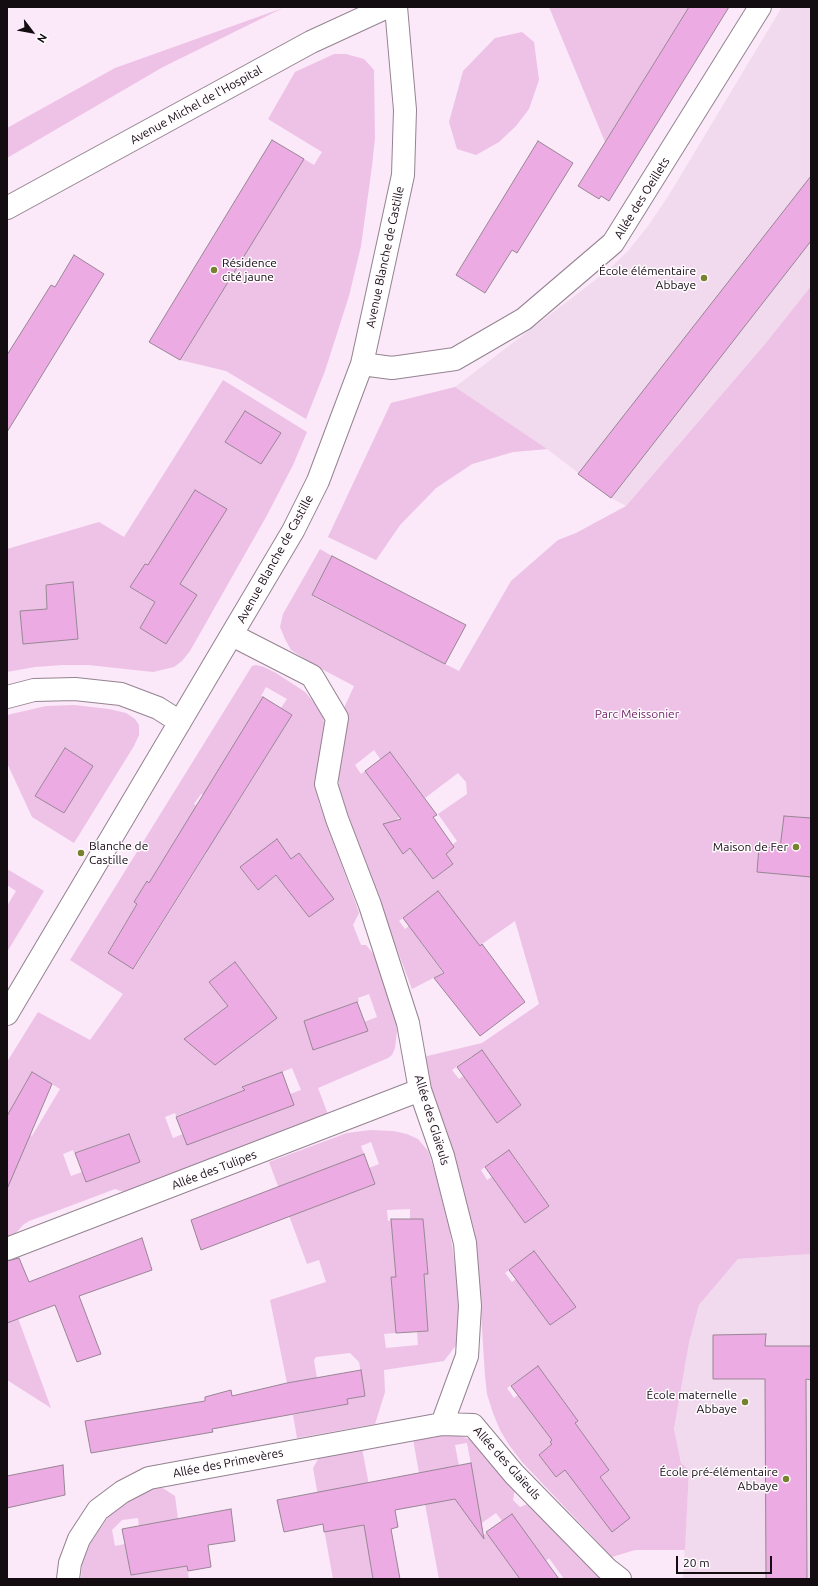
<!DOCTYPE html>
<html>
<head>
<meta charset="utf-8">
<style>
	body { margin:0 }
	#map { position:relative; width:818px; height:1586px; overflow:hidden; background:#fbe8f8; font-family:Ubuntu,sans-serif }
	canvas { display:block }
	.frame { position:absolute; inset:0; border:8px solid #130d12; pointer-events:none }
	.north { position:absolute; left:12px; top:12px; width:40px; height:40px; -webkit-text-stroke:3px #fffbfe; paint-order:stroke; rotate:122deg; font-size:11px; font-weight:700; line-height:16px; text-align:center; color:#130d12 }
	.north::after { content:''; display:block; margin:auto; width:14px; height:18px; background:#130d12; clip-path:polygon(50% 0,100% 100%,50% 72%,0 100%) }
	.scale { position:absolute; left:676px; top:1556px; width:96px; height:18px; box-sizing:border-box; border:2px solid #130d12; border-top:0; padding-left:5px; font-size:12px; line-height:14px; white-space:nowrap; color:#130d12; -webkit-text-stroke:3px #fffbfe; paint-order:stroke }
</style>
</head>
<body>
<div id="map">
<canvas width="818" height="1586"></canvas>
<div class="frame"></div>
<div class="north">N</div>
<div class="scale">20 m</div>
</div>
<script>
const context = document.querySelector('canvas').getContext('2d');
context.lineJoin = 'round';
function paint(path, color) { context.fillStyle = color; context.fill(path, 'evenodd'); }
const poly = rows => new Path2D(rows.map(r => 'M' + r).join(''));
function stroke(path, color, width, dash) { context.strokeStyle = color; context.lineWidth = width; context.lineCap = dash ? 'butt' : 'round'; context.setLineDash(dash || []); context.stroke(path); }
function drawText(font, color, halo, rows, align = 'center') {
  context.font = font + ' Ubuntu,sans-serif'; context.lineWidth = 3; context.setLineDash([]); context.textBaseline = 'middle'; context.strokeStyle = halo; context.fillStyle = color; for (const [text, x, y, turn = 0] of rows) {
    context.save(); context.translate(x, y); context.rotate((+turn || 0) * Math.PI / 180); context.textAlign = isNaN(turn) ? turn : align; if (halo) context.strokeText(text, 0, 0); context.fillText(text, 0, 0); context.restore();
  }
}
const built = poly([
	[782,7,811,7,811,286,765,344,626,506,611,498,547,449,513,452,472,464,436,488,400,525,376,560,328,537,391,403,455,387,607,271,628,251,648,226,667,198],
	[811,1254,811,1579,683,1579,689,1470,681,1463,674,1429,689,1343,699,1305,738,1259]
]);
const green = poly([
	[549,7,689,7,605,142],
	[283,8,163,67,7,158,7,128,115,68],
	[522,32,534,42,539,80,529,109,516,126,499,142,476,155,457,149,449,122,463,71,495,38],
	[334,54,346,54,364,59,374,70,375,138,372,166,361,246,349,296,325,371,306,419,226,371,180,360,304,159,314,165,322,152,268,119,295,72],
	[811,286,811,1254,738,1259,699,1305,689,1343,674,1429,681,1463,689,1470,685,1550,635,1550,612,1557,522,1462,509,1445,500,1430,493,1413,487,1394,485,1376,477,1250,454,1156,431,1093,423,1057,482,1043,539,1004,515,921,469,953,418,907,399,921,405,929,409,926,443,973,412,989,353,833,343,805,339,786,339,763,346,734,344,708,354,686,316,666,291,650,285,639,280,627,283,614,320,549,332,556,312,596,459,671,511,581,558,540,576,533,626,506,765,344],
	[374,750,381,760,390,752,425,798,458,773,466,782,467,794,438,814,457,841,452,845,454,847,446,854,453,864,433,879,425,868,414,845,403,853,395,821,399,817,365,771,361,774,355,765],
	[472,1056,479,1065,488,1059,521,1105,497,1123,463,1076,459,1079,452,1070],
	[501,1156,507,1165,516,1159,549,1206,525,1223,492,1177,487,1180,481,1170],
	[524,1259,576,1307,550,1325,516,1279,512,1282,505,1273],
	[527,1374,535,1383,545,1376,578,1421,575,1423,609,1470,600,1477,607,1487,588,1501,581,1492,568,1467,556,1477,539,1455,552,1444,550,1442,552,1440,518,1395,514,1398,507,1388],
	[223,380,307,432,293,465,266,517,190,651,182,661,174,667,153,672,88,665,63,665,35,667,7,672,7,549,99,522,124,537],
	[245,411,280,433,261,464,225,442],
	[195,490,226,509,169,531],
	[146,564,196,595,166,644,140,628,155,602,130,587],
	[73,582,78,639,23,644,20,611,47,609,46,585],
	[455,387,547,449,513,452,472,464,436,488,400,525,376,560,328,537,391,403],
	[256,665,264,667,276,673,305,692,320,709,323,717,325,728,323,745,319,757,316,782,319,803,356,904,359,913,353,925,361,945,366,945,376,957,395,1008,397,1031,395,1048,392,1055,388,1058,318,1088,329,1117,127,1193,115,1189,62,1209,29,1221,23,1225,15,1234,7,1237,7,1121,32,1136,60,1089,32,1072,7,1116,7,1062,38,1012,90,1040,123,994,70,960,252,666],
	[266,687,287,699,281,708,292,715,232,812,214,817,194,804,201,794,204,795,263,697,261,696],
	[179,835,207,852,134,969,108,952,137,904,134,902,146,882,149,883],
	[277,840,291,859,299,853,333,899,309,917,277,875,257,890,244,872,264,858],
	[235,962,269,1008,266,1026,232,1052,228,1006,209,982],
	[369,994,377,1017,364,1022,368,1031,313,1050,304,1021,359,1001,358,998],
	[292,1068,301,1090,290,1094,187,1144,183,1134,173,1138,165,1117,175,1113,176,1116,282,1076,282,1072],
	[128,1134,140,1162,82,1172,71,1176,63,1154,73,1150,74,1153],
	[74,705,109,709,126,713,135,719,139,725,139,735,134,746,74,843,32,817,7,763,7,715,46,706],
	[65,748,93,766,64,813,35,796],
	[7,869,44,891,7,952,7,906,16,891,7,885],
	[370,1130,393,1131,407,1134,418,1139,428,1151,438,1181,449,1225,456,1272,460,1340,444,1361,384,1370,385,1392,375,1424,297,1438,293,1415,348,1404,347,1399,365,1395,359,1362,350,1353,316,1357,314,1360,317,1378,287,1383,270,1300,326,1282,319,1260,307,1264,269,1162,347,1133],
	[371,1142,379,1164,369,1168,375,1184,301,1212,364,1154,361,1146],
	[410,1209,410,1219,423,1219,428,1274,424,1274,428,1331,417,1332,418,1345,386,1348,384,1334,396,1333,391,1277,396,1277,391,1220,388,1221,387,1210],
	[18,1318,51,1408,7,1380,7,1323],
	[438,1434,458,1435,472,1440,515,1489,513,1500,520,1507,530,1503,570,1542,600,1579,564,1579,549,1558,546,1561,512,1515,502,1521,496,1513,476,1527,482,1536,487,1533,520,1579,439,1579,425,1504,474,1480,467,1443,455,1445,459,1466,419,1473,413,1439],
	[362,1448,383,1560,370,1563,373,1579,333,1579,313,1468,320,1456],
	[158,1485,175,1496,178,1519,139,1526,138,1518,122,1520,112,1530,115,1546,125,1544,131,1575,187,1566,189,1579,81,1579,82,1564,91,1542,111,1513,127,1500]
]);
const building = poly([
	[689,7,729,7,609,201,601,196,599,199,578,186,689,7],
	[272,140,304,159,180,360,149,342,272,140],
	[538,141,573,163,517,253,512,250,485,293,456,275,538,141],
	[811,176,811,241,611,498,578,474,811,176],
	[74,255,104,274,7,432,7,355,51,285,55,287,74,255],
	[245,411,281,433,261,464,225,442,245,411],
	[195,490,227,509,180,584,197,595,166,644,140,628,155,602,130,587,145,564,148,565,195,490],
	[332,556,466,625,445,664,312,595,332,556],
	[73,582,78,639,23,644,20,611,47,609,46,585,73,582],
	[263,697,292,715,133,969,108,953,137,904,134,902,147,881,149,883,263,697],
	[65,748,93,766,64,813,35,796,65,748],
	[390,752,437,815,433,817,454,847,446,854,453,864,433,879,410,848,403,854,383,824,401,819,365,771,390,752],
	[784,816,811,818,811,877,757,872,759,847,780,848,784,816],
	[277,839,291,859,299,853,334,899,309,917,276,875,258,890,240,867,277,839],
	[438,891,480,946,482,944,525,1002,480,1036,434,978,444,973,403,918,438,891],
	[235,962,277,1018,215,1065,184,1039,228,1006,209,982,235,962],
	[357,1002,368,1031,313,1050,304,1021,357,1002],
	[482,1050,521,1105,497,1123,457,1067,482,1050],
	[32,1072,52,1084,7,1189,7,1116,32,1072],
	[282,1072,294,1105,187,1145,176,1117,245,1090,242,1087,282,1072],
	[129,1134,140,1162,86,1182,75,1153,129,1134],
	[509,1150,549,1206,525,1223,485,1167,509,1150],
	[364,1154,375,1184,201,1250,191,1220,364,1154],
	[391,1219,423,1219,428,1274,424,1274,428,1331,396,1333,391,1277,396,1277,391,1219],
	[142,1238,152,1270,79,1296,101,1354,77,1362,55,1305,7,1323,7,1261,19,1258,29,1282,142,1238],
	[534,1251,576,1307,550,1325,509,1270,534,1251],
	[766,1334,765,1346,811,1346,811,1380,806,1379,807,1579,766,1579,765,1379,713,1379,713,1335,766,1334],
	[538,1366,578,1421,575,1423,609,1470,600,1477,630,1518,612,1532,565,1470,556,1477,539,1455,552,1444,550,1442,552,1440,511,1386,538,1366],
	[361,1370,365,1396,347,1399,348,1404,212,1429,213,1432,91,1453,85,1421,205,1401,205,1397,231,1390,232,1396,287,1383,361,1370],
	[471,1463,484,1539,455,1499,395,1510,398,1527,391,1529,400,1579,373,1579,364,1525,324,1532,323,1524,284,1532,277,1500,471,1463],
	[63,1465,65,1495,7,1508,7,1476,63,1465],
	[231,1509,235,1541,208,1545,211,1567,188,1571,187,1566,131,1575,122,1529,231,1509],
	[512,1514,559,1579,520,1579,486,1532,512,1514]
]);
const minor = poly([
	[7,208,311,42,387,7],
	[362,364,392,368,455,359,524,319,613,243,760,7],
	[232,635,312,676,337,718,326,784,337,819,370,905,408,1023,420,1090,443,1156,465,1243,470,1306,467,1356,442,1424,473,1425,514,1474,607,1569,620,1579],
	[7,697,34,690,75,689,121,694,158,708,180,722],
	[7,1014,293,531,318,481,362,364,403,175,405,110,396,7],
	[7,1249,420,1090],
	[68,1579,70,1563,79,1539,98,1510,122,1492,149,1478,442,1424]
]);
const markers = [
	[214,270,4,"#76822f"],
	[704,278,4,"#76822f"],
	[796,847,4,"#76822f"],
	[81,853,4,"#76822f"],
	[745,1402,4,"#76822f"],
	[786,1479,4,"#76822f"]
];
const streetNames = [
	["Avenue Michel de l'Hospital",196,105,-29],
	["Allée des Oeillets",642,198,-58],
	["Avenue Blanche de Castille",385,257,-78],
	["Avenue Blanche de Castille",275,559,-61],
	["Allée des Glaïeuls",432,1120,73],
	["Allée des Tulipes",214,1170,-21],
	["Allée des Primevères",228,1463,-11],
	["Allée des Glaïeuls",507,1463,48]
];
const poiNames = [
	["Résidence",222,263,"left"],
	["cité jaune",222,277,"left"],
	["École élémentaire",696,271],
	["Abbaye",696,285],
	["Blanche de",89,846,"left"],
	["Castille",89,860,"left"],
	["Maison de Fer",788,847],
	["École maternelle",737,1395],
	["Abbaye",737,1409],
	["École pré-élémentaire",778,1472],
	["Abbaye",778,1486]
];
const parkNames = [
	["Parc Meissonier",637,714]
];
paint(built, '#f2daee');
paint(green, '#edc2e6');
paint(building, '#edabe4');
stroke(building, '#978694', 1);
stroke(minor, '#948391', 24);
stroke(minor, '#fff', 22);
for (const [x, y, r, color] of markers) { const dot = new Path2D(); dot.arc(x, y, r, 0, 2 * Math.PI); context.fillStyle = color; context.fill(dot); stroke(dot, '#fffbfe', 1.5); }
drawText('12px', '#130d12', '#fffbfe', streetNames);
drawText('12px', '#130d12', '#fffbfe', poiNames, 'right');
drawText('12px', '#71266a', '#fffbfe', parkNames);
</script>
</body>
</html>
